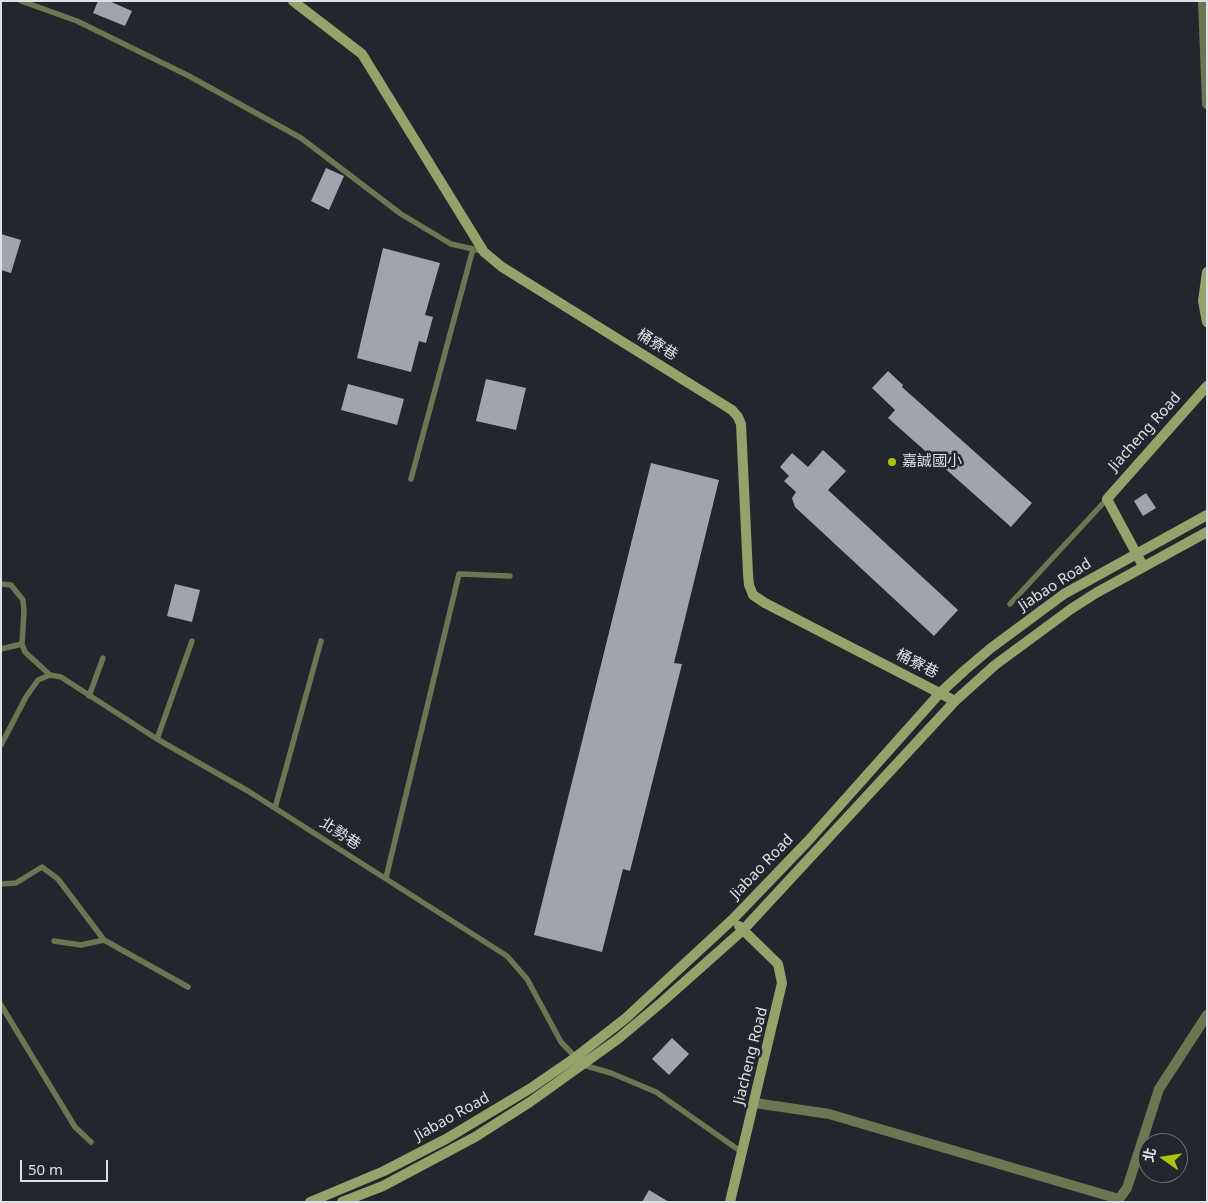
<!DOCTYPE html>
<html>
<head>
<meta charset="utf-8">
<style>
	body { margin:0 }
	#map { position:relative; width:1208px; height:1203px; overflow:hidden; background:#22262d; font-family:"Noto Sans","Noto Sans TC",sans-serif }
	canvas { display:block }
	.frame { position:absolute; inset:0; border:2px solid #dde0e4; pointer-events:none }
	.north { position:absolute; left:1138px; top:1133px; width:50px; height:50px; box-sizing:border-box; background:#22262d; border:1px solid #6d7076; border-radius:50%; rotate:283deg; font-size:14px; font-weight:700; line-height:20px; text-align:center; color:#dde0e4 }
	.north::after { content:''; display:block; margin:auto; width:18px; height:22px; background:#aec509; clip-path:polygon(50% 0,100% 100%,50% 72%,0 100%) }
	.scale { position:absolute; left:20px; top:1160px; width:88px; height:22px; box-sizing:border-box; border:2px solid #dde0e4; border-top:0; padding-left:6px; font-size:15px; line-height:18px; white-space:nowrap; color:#dde0e4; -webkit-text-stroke:4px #22262d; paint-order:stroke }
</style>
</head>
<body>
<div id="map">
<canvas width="1208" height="1203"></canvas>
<div class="frame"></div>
<div class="north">北</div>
<div class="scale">50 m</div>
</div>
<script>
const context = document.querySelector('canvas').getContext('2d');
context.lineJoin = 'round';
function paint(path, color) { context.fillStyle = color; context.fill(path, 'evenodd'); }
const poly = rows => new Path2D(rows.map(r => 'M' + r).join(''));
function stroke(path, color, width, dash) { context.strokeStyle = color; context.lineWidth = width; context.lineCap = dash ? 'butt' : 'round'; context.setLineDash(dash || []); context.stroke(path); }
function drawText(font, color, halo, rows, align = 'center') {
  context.font = font + ' "Noto Sans","Noto Sans TC",sans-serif'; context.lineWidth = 5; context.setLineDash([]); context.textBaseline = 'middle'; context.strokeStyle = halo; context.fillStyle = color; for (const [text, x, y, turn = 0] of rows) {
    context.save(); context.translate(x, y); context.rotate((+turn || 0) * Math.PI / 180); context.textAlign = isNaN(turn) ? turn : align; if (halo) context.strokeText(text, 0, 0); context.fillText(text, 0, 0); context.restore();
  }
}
const building = poly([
	[98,1,109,1,132,11,125,26,93,13],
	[326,168,344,176,329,210,311,201],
	[1,234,21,240,11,273,1,270],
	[383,248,440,263,425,315,433,317,426,343,419,341,411,372,357,358],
	[888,371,903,385,902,387,1032,503,1011,527,888,418,895,410,872,388],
	[486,379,526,388,516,430,476,421],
	[348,384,404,399,397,425,341,410],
	[823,450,846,471,828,490,958,610,934,636,795,507,792,498,796,492,784,481,789,476,780,467,792,453,808,467],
	[651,463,719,480,674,663,682,664,630,871,623,869,602,952,534,935],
	[1146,493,1156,508,1143,516,1134,501],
	[175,584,200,590,192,622,167,616],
	[672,1038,689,1054,669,1075,652,1059],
	[649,1190,669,1202,642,1202]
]);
const lane = poly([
	[21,1,77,21,189,76,301,138,401,214,451,244,482,251],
	[411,479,473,249],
	[1,584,11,585,23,600,24,612,22,644,25,652,50,675],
	[1010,604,1107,499],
	[1,649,22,644],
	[89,696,103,658],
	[157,739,192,641],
	[1,745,26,697,38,680,50,675,61,677,157,739,248,791,507,956,527,979,561,1042,583,1065,611,1073,656,1092,743,1153],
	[275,808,321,641],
	[386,878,459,574,510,576],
	[1,884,16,883,42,867,58,879,104,940],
	[54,941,81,945,104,940,188,987],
	[1,1005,75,1127,91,1142]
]);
const street = poly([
	[1203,1,1207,104],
	[755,1103,829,1114,1119,1199,1127,1188,1159,1089,1207,1015]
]);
const secondary = poly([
	[293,1,362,54,484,252,502,267,732,410,738,417,741,424,748,574,749,585,753,595,765,603,955,701],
	[1207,272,1203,301,1207,322],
	[1143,566,1107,499,1207,386],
	[310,1202,384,1171,446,1139,531,1088,576,1057,626,1018,733,919,808,841,940,693,965,670,991,648,1064,594,1207,515],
	[342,1202,383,1186,475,1137,530,1102,618,1039,662,1002,743,930,955,701,995,665,1071,609,1096,593,1207,532],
	[730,1202,782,983,778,964,739,926]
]);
const markers = [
	[892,462,5,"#aec509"]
];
const streetNames = [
	["桶寮巷",657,345,32],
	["Jiacheng Road",1145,432,-48],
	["Jiabao Road",1055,585,-33],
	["桶寮巷",917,664,27],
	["北勢巷",340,834,33],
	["Jiabao Road",762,867,-46],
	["Jiacheng Road",751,1056,-76],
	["Jiabao Road",452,1117,-29]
];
const poiNames = [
	["嘉誠國小",902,462]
];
paint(building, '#9fa4ad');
stroke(lane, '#6d7552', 5.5);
stroke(street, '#6d7552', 10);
stroke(secondary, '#96a26a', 10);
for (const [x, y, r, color] of markers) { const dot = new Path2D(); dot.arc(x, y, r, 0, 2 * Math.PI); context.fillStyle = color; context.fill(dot); stroke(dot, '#22262d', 2); }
drawText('15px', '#dde0e4', '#22262d', streetNames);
drawText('15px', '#dde0e4', '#22262d', poiNames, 'left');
</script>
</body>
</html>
